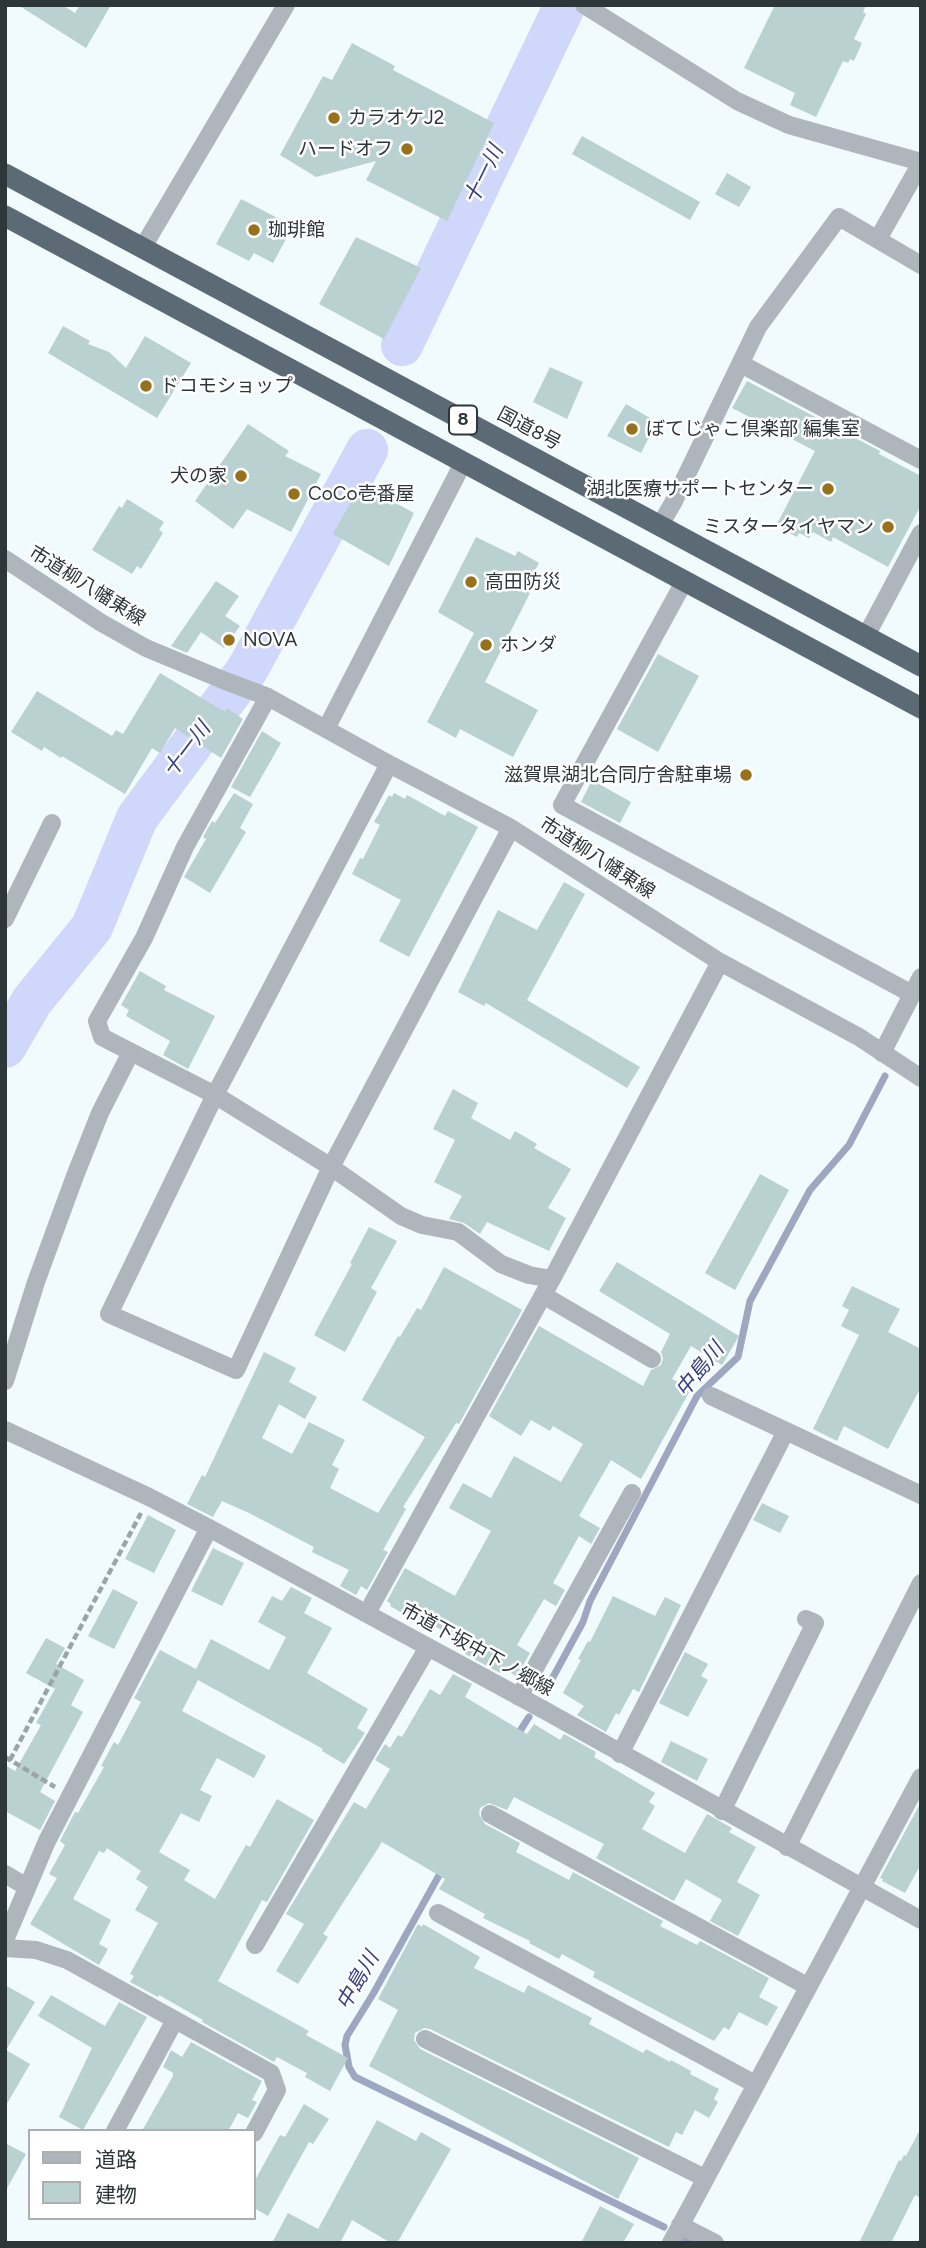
<!DOCTYPE html>
<html>
<head>
<meta charset="utf-8">
<style>
	body { margin:0 }
	#map { position:relative; width:926px; height:2248px; overflow:hidden; background:#f1fafd; font-family:Figtree,"Noto Sans JP",sans-serif }
	canvas { display:block }
	.frame { position:absolute; inset:0; border:7px solid #2d3639; pointer-events:none }
	.legend { position:absolute; left:28px; top:2129px; width:228px; height:91px; box-sizing:border-box; background:#fff; border:2px solid #abafb0; margin:0; padding:9px 12px; list-style:none; font-size:21px; color:#2d3639 }
	.legend li { display:flex; align-items:center; gap:14px; height:35px }
	.legend b { width:35px; border:2px solid #abafb0 }
</style>
</head>
<body>
<div id="map">
<canvas width="926" height="2248"></canvas>
<div class="frame"></div>
<ul class="legend">
<li><b style="height:9px;background:#afb5bc"></b>道路</li>
<li><b style="height:19px;background:#b9d1d0"></b>建物</li>
</ul>
</div>
<script>
const context = document.querySelector('canvas').getContext('2d');
context.lineJoin = 'round';
const poly = rows => new Path2D(rows.map(r => 'M' + r).join(''));
function stroke(path, color, width, dash) { context.strokeStyle = color; context.lineWidth = width; context.lineCap = dash ? 'butt' : 'round'; context.setLineDash(dash || []); context.stroke(path); }
function paint(path, color) { context.fillStyle = color; context.fill(path, 'evenodd'); }
function drawText(font, color, halo, rows, align = 'center') {
  context.font = font + ' Figtree,"Noto Sans JP",sans-serif'; context.lineWidth = 5; context.setLineDash([]); context.textBaseline = 'middle'; context.strokeStyle = halo; context.fillStyle = color; for (const [text, x, y, turn = 0] of rows) {
    context.save(); context.translate(x, y); context.rotate((+turn || 0) * Math.PI / 180); context.textAlign = isNaN(turn) ? turn : align; if (halo) context.strokeText(text, 0, 0); context.fillText(text, 0, 0); context.restore();
  }
}
const stream = poly([
	[546,1690,583,1622,590,1601,697,1396,738,1357,750,1301,810,1190,849,1145,885,1076],
	[516,1737,529,1717],
	[442,1870,373,1994,347,2036,345,2045,349,2067,355,2077,664,2227],
	[684,2238,694,2243]
]);
const river = poly([
	[402,345,565,5],
	[5,1047,32,1001,92,927,137,818,247,670,367,450]
]);
const building = poly([
	[18,5,62,5,75,13,80,5,111,5,86,48],
	[775,5,866,5,863,12,866,14,854,39,862,43,854,61,850,59,848,63,843,61,816,117,790,105,795,93,744,68],
	[352,43,395,66,393,70,494,123,447,221,366,180,376,161,316,177,280,155,323,76,332,80],
	[582,136,700,202,690,220,572,154],
	[727,173,751,187,739,207,715,194],
	[241,199,293,226,273,263,254,253,249,261,216,244],
	[356,237,421,268,384,339,319,304],
	[63,326,90,341,88,344,109,352,126,368,145,336,191,363,157,418,48,353],
	[550,367,583,382,567,419,533,402],
	[747,381,880,451,879,454,921,476,921,505,888,567,833,537,831,542,813,532,809,538,799,533,797,537,776,526,815,451,732,408],
	[626,404,657,422,641,453,607,436],
	[248,424,289,451,285,456,321,474,291,532,247,509,233,529,195,501],
	[361,484,414,513,389,566,333,534],
	[127,499,164,522,159,530,163,533,141,569,137,566,132,574,92,550,119,506,122,508],
	[476,537,515,556,518,551,539,563,525,590,530,593,485,682,538,710,513,757,460,729,456,738,427,722,474,633,438,612],
	[216,581,239,596,225,616,240,626,224,648,201,632,187,653,171,646],
	[658,654,699,676,658,752,617,729],
	[160,673,225,712,227,708,243,719,221,758,175,728,160,753,152,748,125,794,62,756,61,758,44,747,42,751,11,732,37,691,112,736,116,730,123,734],
	[262,731,281,743,250,797,231,787],
	[592,780,631,802,620,823,581,802],
	[234,793,253,804,240,828,246,832,210,893,184,877,206,839,203,837,212,821,215,823],
	[394,793,405,799,407,795,445,816,448,811,478,827,409,957,379,941,401,900,352,874,360,858,363,859,380,825,374,822,389,795,392,797],
	[564,882,585,894,527,1000,640,1067,627,1088,486,1003,484,1006,458,992,498,910,537,930],
	[140,971,166,986,164,990,215,1016,188,1069,163,1055,170,1041,126,1016,129,1010,121,1005],
	[453,1089,478,1103,471,1118,510,1140,515,1131,537,1144,534,1148,571,1169,548,1208,566,1218,549,1251,487,1222,480,1234,464,1223,449,1219,462,1196,434,1182,455,1140,433,1129],
	[760,1174,789,1190,735,1290,705,1273],
	[369,1227,397,1241,371,1288,377,1292,345,1352,314,1335,352,1264,350,1263],
	[617,1262,739,1336,722,1365,691,1346,672,1379,691,1389,641,1479,611,1460,579,1516,600,1528,591,1544,579,1536,553,1583,565,1590,556,1606,544,1599,517,1645,530,1653,518,1674,516,1676,503,1668,500,1673,465,1654,470,1646,415,1615,413,1619,390,1606,391,1604,387,1601,405,1568,455,1596,491,1531,449,1508,463,1483,491,1498,514,1456,561,1482,583,1444,553,1426,550,1431,531,1420,521,1436,489,1416,539,1326,643,1386,651,1370,661,1365,663,1358,661,1352,670,1334,599,1291],
	[444,1267,522,1310,459,1424,456,1423,403,1507,406,1509,383,1550,388,1552,367,1590,361,1586,356,1595,340,1586,349,1570,312,1552,314,1547,249,1513,222,1501,213,1517,187,1504,202,1475,205,1477,264,1352,296,1368,289,1382,317,1397,305,1419,279,1404,262,1438,292,1454,309,1422,345,1440,332,1465,339,1469,330,1488,378,1513,425,1437,362,1400,398,1336,400,1337,417,1308,421,1310],
	[852,1286,900,1309,888,1332,921,1349,921,1387,888,1449,844,1426,837,1441,813,1429,859,1335,841,1326,849,1310,842,1306],
	[762,1503,789,1516,780,1533,753,1520],
	[148,1515,176,1530,154,1573,125,1559],
	[213,1548,244,1563,222,1606,191,1591],
	[291,1587,312,1598,304,1613,332,1628,307,1673,368,1709,357,1728,365,1733,344,1764,322,1751,323,1749,198,1680,182,1711,266,1756,254,1778,217,1758,200,1790,212,1796,199,1822,181,1813,159,1852,190,1870,184,1880,215,1899,246,1845,250,1847,277,1799,314,1820,267,1902,262,1900,218,1981,309,2031,306,2035,348,2058,330,2091,305,2077,307,2073,277,2057,274,2062,202,2022,203,2020,159,1995,158,1997,130,1982,134,1976,130,1974,158,1923,135,1910,148,1887,136,1879,141,1871,107,1848,104,1853,99,1851,73,1899,111,1920,99,1944,108,1949,99,1965,30,1924,57,1878,49,1874,65,1845,60,1841,75,1812,78,1813,104,1767,101,1766,114,1742,118,1745,141,1702,134,1698,160,1650,196,1669,211,1639,269,1670,286,1637,258,1622,272,1596,282,1601],
	[113,1589,138,1602,114,1649,88,1636],
	[613,1596,655,1616,665,1597,681,1605,639,1692,633,1689,619,1715,616,1713,606,1732,577,1715,584,1706,563,1693,581,1660,578,1659,588,1641,590,1642],
	[46,1638,65,1648,56,1664,84,1680,71,1705,83,1712,40,1792,55,1801,40,1830,5,1811,5,1765,15,1771,41,1725,36,1723,55,1689,26,1673],
	[685,1652,708,1664,701,1676,708,1680,688,1717,659,1703],
	[453,1674,472,1684,465,1697,527,1734,534,1724,560,1740,564,1734,596,1752,594,1757,655,1793,649,1802,655,1806,642,1829,685,1853,707,1814,732,1828,729,1832,756,1847,737,1882,760,1895,738,1936,710,1921,722,1900,686,1879,674,1901,596,1858,604,1844,514,1797,507,1810,489,1803,480,1808,479,1814,485,1824,520,1843,516,1852,569,1880,573,1872,663,1921,660,1926,697,1945,700,1941,769,1978,759,1997,778,2007,767,2026,739,2012,729,2030,724,2027,714,2041,593,1977,595,1972,562,1954,559,1959,529,1943,530,1941,483,1918,485,1914,439,1889,445,1879,382,1842,323,1934,328,1937,298,1984,276,1971,304,1924,286,1914,354,1802,366,1809,390,1769,375,1760,385,1744,390,1748,398,1735,402,1737,430,1689,440,1695],
	[671,1741,708,1759,697,1781,661,1762],
	[921,1802,921,1864,905,1893,882,1881,883,1879,880,1878],
	[418,1924,422,1927,423,1924,480,1957,474,1968,524,1993,528,1985,592,2018,589,2024,643,2053,646,2049,670,2062,671,2060,691,2071,690,2074,719,2089,714,2099,718,2102,709,2118,695,2110,682,2135,676,2132,669,2147,430,2029,424,2028,415,2033,414,2040,420,2049,639,2158,618,2199,369,2066,398,2010,378,1999],
	[5,1985,35,2002,6,2050,30,2064,5,2107],
	[51,1995,105,2026,119,2002,147,2017,83,2130,59,2117,92,2048,38,2016],
	[191,2042,262,2081,252,2100,257,2102,248,2118,238,2113,228,2131,142,2131,173,2076,173,2073,163,2067,171,2050,182,2057],
	[304,2104,329,2119,313,2144,309,2142,268,2216,254,2208,254,2182,280,2135,285,2137],
	[377,2120,416,2141,421,2132,451,2149,397,2243,391,2243,352,2220,341,2241,344,2243,272,2243,288,2213,318,2229],
	[921,2128,921,2198,915,2195,891,2243,859,2243,899,2160,901,2161,904,2155,906,2156],
	[5,2143,26,2154,5,2192],
	[600,2206,634,2224,623,2243,581,2243]
]);
const path = poly([
	[5,1757,55,1787],
	[10,1760,141,1513]
]);
const street = poly([
	[584,5,737,101,789,125,921,162],
	[878,239,921,163],
	[143,247,286,5],
	[741,364,921,460],
	[660,525,673,503,758,327,839,217,921,265],
	[5,559,100,622,146,648,223,680,268,697,389,764,511,828,720,962,859,1037,921,1078],
	[684,582,562,805,912,994],
	[866,636,921,533],
	[326,729,463,463],
	[389,764,215,1095,109,1314,236,1370,331,1167,511,828],
	[5,919,52,823],
	[131,1052,215,1095,331,1167,401,1216,422,1225,458,1232,501,1264,529,1275,552,1279],
	[882,1053,921,977],
	[543,1295,652,1359],
	[5,1381,36,1282,75,1176,100,1113,131,1052,102,1037,97,1021,144,938,185,847,268,697],
	[711,1396,786,1431],
	[5,1430,149,1497,209,1528,544,1710,921,1920],
	[367,1613,552,1279,720,962],
	[519,1697,632,1493],
	[620,1754,786,1431,921,1495],
	[722,1811,815,1623,806,1619],
	[490,1814,807,1986],
	[787,1847,921,1583],
	[5,1874,27,1887],
	[438,1913,755,2084],
	[5,1940,47,1841,209,1528],
	[255,1945,428,1647],
	[5,1948,36,1950,67,1960,271,2073,277,2090,254,2133],
	[425,2039,705,2178],
	[115,2131,175,2020],
	[680,2225,715,2243],
	[671,2243,921,1777]
]);
const highway = poly([
	[5,174,921,666],
	[5,216,921,708]
]);
const markers = [
	[334,118,7,"#98711c"],
	[407,149,7,"#98711c"],
	[254,230,7,"#98711c"],
	[146,386,7,"#98711c"],
	[632,429,7,"#98711c"],
	[241,476,7,"#98711c"],
	[828,489,7,"#98711c"],
	[294,494,7,"#98711c"],
	[888,527,7,"#98711c"],
	[471,582,7,"#98711c"],
	[229,640,7,"#98711c"],
	[486,645,7,"#98711c"],
	[746,775,7,"#98711c"]
];
const shields = [
	[463,420,28]
];
const shieldNames = [
	["8",463,420]
];
const poiNames = [
	["カラオケJ2",348,118],
	["ハードオフ",393,149,"right"],
	["珈琲館",268,230],
	["ドコモショップ",160,386],
	["ぼてじゃこ倶楽部 編集室",646,429],
	["犬の家",227,476,"right"],
	["湖北医療サポートセンター",814,489,"right"],
	["CoCo壱番屋",308,494],
	["ミスタータイヤマン",874,527,"right"],
	["高田防災",485,582],
	["NOVA",243,640],
	["ホンダ",500,645],
	["滋賀県湖北合同庁舎駐車場",732,775,"right"]
];
const streetNames = [
	["国道8号",529,429,28],
	["市道柳八幡東線",87,586,32],
	["市道柳八幡東線",597,858,33],
	["市道下坂中下ノ郷線",477,1650,29]
];
const waterNames = [
	["十一川",484,175,-64],
	["十一川",187,750,-53],
	["中島川",700,1370,-51],
	["中島川",358,1981,-60]
];
stroke(stream, '#9ea7c0', 7);
stroke(river, '#cfd7fa', 42);
paint(building, '#b9d1d0');
stroke(path, '#9ba4a7', 4.5, [7, 3.5]);
stroke(street, '#afb5bc', 18);
stroke(highway, '#5c6a76', 21);
for (const [x, y, r, color] of markers) { const dot = new Path2D(); dot.arc(x, y, r, 0, 2 * Math.PI); context.fillStyle = color; context.fill(dot); stroke(dot, '#fff', 2.5); }
for (const [x, y, w] of shields) { const box = new Path2D(); box.roundRect(x - w / 2, y - 14.5, w, 29, 5); context.fillStyle = '#fff'; context.fill(box); stroke(box, '#2d3639', 2); }
drawText('bold 18px', '#2d3639', null, shieldNames);
drawText('19px', '#2d3639', '#fff', poiNames, 'left');
drawText('19px', '#2d3639', '#fff', streetNames);
drawText('italic 21px', '#373f81', '#fff', waterNames);
</script>
</body>
</html>
